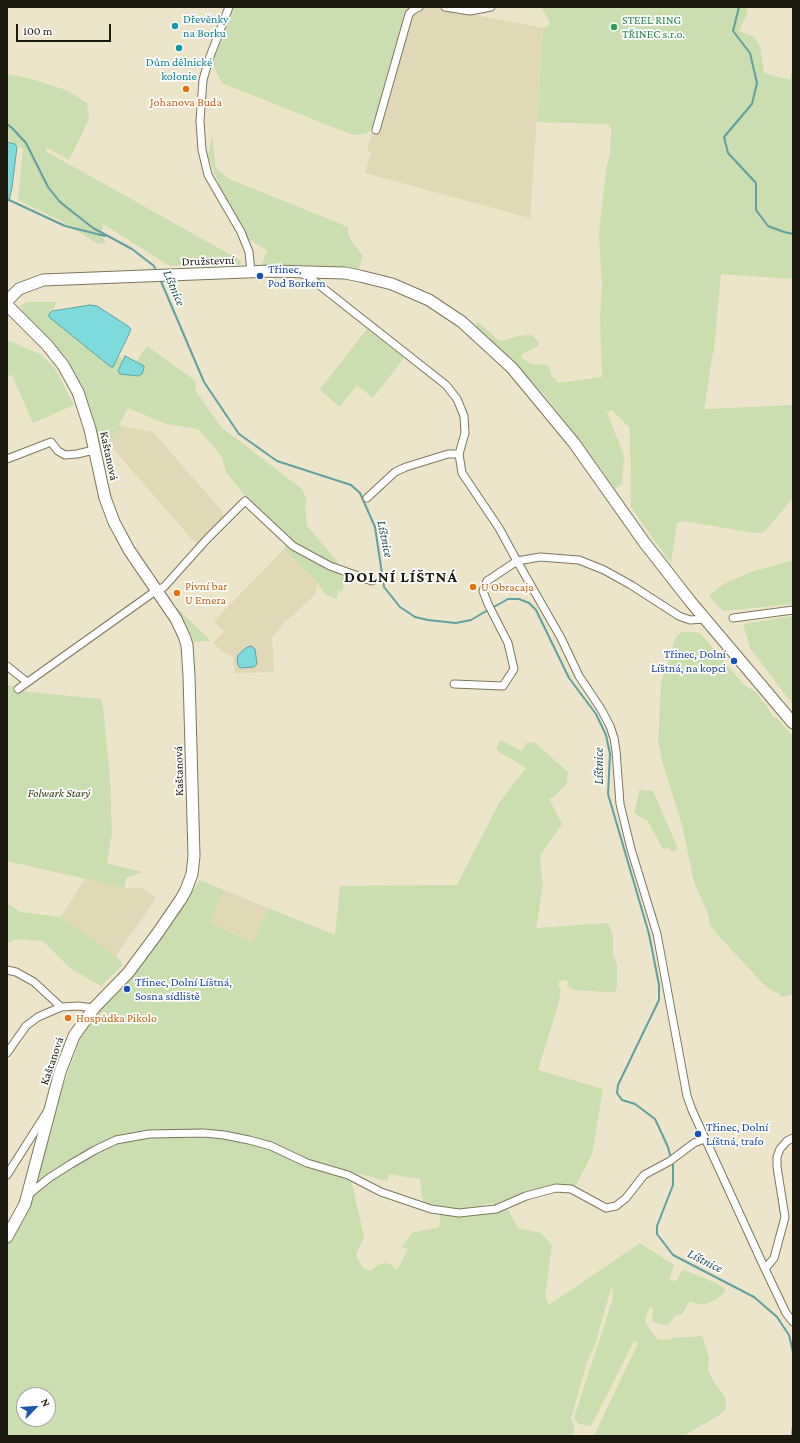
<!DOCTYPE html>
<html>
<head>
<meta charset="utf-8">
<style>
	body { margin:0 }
	#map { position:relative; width:800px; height:1443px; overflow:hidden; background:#ece5c9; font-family:"Crimson Pro",serif }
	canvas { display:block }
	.frame { position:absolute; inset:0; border:8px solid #1b180e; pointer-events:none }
	.north { position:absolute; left:16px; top:1387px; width:40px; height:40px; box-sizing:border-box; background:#fff; border:1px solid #a4a39f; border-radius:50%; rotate:65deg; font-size:11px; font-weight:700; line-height:16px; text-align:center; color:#1b180e }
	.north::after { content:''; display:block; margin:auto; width:14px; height:18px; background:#1e58aa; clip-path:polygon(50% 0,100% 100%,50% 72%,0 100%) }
	.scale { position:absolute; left:16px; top:24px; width:95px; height:18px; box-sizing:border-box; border:2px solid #1b180e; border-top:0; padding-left:5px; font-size:12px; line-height:14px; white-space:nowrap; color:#1b180e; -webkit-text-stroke:3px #fff; paint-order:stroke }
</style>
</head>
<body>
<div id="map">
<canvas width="800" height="1443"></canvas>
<div class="frame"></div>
<div class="north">N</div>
<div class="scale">100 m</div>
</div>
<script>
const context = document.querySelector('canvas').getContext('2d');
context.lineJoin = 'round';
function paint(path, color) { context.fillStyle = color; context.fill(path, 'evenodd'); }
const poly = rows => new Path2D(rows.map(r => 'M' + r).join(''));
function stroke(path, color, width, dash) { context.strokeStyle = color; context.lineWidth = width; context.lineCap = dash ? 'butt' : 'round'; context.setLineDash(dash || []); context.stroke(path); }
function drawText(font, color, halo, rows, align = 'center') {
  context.font = font + ' "Crimson Pro",serif'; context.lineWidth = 3.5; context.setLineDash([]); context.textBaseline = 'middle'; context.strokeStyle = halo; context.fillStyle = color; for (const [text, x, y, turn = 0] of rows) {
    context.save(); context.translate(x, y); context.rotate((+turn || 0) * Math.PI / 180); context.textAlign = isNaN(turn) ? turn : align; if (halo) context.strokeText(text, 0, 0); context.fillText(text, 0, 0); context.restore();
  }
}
const built = poly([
	[401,7,471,7,470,14,543,28,530,218,365,173,371,152,367,151,404,13],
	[122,426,153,432,222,511,224,518,197,545,108,443],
	[284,549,317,583,316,594,282,625,272,638,274,672,234,673,233,656,227,655,213,643,224,631,214,621],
	[85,879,125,888,143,888,156,898,116,956,61,917],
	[224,890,268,908,253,942,210,923]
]);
const green = poly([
	[232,7,401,7,404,13,373,129,365,134,353,135,222,83,211,61],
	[541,7,747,7,747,14,739,31,754,37,760,46,764,73,790,80,793,66,793,279,721,274,715,340,704,409,793,405,793,498,766,530,761,533,755,533,684,521,677,522,671,564,631,507,630,428,612,410,607,412,624,456,622,484,615,489,573,431,540,390,504,354,475,327,478,322,498,340,501,341,518,336,531,335,535,338,539,343,538,346,522,354,521,358,532,364,548,365,552,377,556,379,558,383,602,377,600,318,602,287,599,233,606,170,610,153,611,129,608,124,537,122,543,28,551,24],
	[7,74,32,79,66,90,87,103,89,119,69,160,46,147,47,152,240,260,241,264,170,266,103,224,101,236,106,242,98,244,59,220,18,200,23,149,7,139],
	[212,135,216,168,229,179,348,227,348,233,351,240,363,256,358,270,319,266,262,265,267,250,244,237,219,185,208,156],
	[27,302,57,302,52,311,49,314,49,317,113,367,119,356,123,360,118,371,144,366,136,362,147,346,196,381,195,390,221,427,302,489,307,500,305,506,307,526,336,560,346,574,342,592,338,590,337,599,326,595,317,583,284,549,287,539,247,498,226,472,221,455,198,429,167,424,128,408,119,425,122,426,108,443,100,450,98,447,95,423,83,386,65,357,34,324,24,315,20,306],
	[367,329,404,358,373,398,357,385,340,407,321,391,320,389],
	[7,340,42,355,55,369,74,405,33,423,12,375,7,376],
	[793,560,793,604,723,611,709,596,722,585,751,572],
	[175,606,211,641,192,642,191,634],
	[793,616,793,705,750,648,743,624],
	[682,632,696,632,701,634,743,684,754,691,766,705,773,717,777,718,793,737,793,994,782,997,778,993,767,988,717,934,710,925,708,914,694,882,683,829,663,764,658,742,661,683,676,637],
	[7,685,15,687,20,691,101,699,103,707,110,778,112,833,107,863,142,872,126,878,125,888,7,861],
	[500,740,522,751,526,743,534,742,568,772,567,783,554,797,549,799,562,824,540,856,543,885,536,928,608,923,613,937,613,954,617,965,617,986,615,992,607,992,574,990,569,987,567,981,563,980,559,982,558,986,561,990,558,1005,538,1070,603,1089,592,1154,576,1185,547,1188,495,1208,494,1203,486,1204,471,1210,441,1209,423,1203,420,1179,389,1174,387,1181,343,1170,328,1168,324,1172,351,1179,364,1237,356,1255,363,1268,367,1270,371,1271,378,1265,386,1263,392,1265,397,1270,408,1249,401,1247,412,1233,439,1227,441,1212,470,1216,496,1213,507,1207,518,1228,541,1233,552,1245,545,1296,549,1305,640,1243,674,1265,669,1280,675,1281,678,1279,681,1272,684,1270,718,1284,726,1290,725,1292,715,1300,705,1304,697,1304,692,1302,689,1302,682,1314,675,1316,668,1325,661,1325,652,1321,653,1308,650,1308,647,1313,645,1320,647,1325,657,1339,663,1340,681,1337,694,1337,697,1336,700,1336,703,1338,709,1357,708,1370,714,1382,726,1399,726,1409,718,1416,683,1436,594,1436,638,1343,634,1341,591,1426,579,1424,574,1418,613,1298,612,1285,595,1345,586,1365,571,1419,575,1427,572,1436,7,1436,7,1233,84,1030,131,975,200,880,224,890,210,923,253,942,268,908,335,935,340,886,457,885,499,803,526,768,496,750],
	[24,1395,48,1395,48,1419,24,1419],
	[639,790,653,791,678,849,673,851,671,851,668,848,663,849,647,820,635,814,635,810,639,793],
	[7,903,20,912,61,917,116,956,123,965,101,986,70,968,43,941,16,939,7,944]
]);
const water = poly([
	[7,142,15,144,17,147,12,187,9,201,7,201,7,142],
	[90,305,97,306,128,326,131,329,129,334,113,367,111,367,49,317,49,314,52,311,90,305],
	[125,356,144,366,144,368,142,374,138,376,120,374,118,371,125,356],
	[251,646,255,649,257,664,254,667,240,668,238,665,237,659,238,655,246,648,251,646]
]);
const stream = poly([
	[739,7,733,31,750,53,757,83,752,104,724,137,728,153,756,183,756,210,768,226,784,232,793,234],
	[7,124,12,128,26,143,48,187,60,202,93,228,132,249,154,266,156,271],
	[7,199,65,226,105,236],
	[160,279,204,382,239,434,277,461,351,485,360,493,375,527,384,587,400,607,415,617,428,620,456,623,471,620,488,610],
	[492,608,508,599,519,599,529,603,536,610,569,678,596,714,606,735,610,754,608,794,649,934,659,985,659,1000,618,1085,617,1093,622,1100,635,1104,655,1119,668,1147,670,1155],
	[673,1165,673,1185,657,1226,657,1234,673,1255,754,1297,777,1317,789,1335,793,1352],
	[792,1436,793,1425]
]);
const street = poly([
	[229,7,209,59,203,80,200,121,202,150,208,175,241,232,249,252,251,272],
	[445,7,470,11,491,7],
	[376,130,409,14,413,10,419,7],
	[301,273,309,277,446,385,457,399,464,416,465,433,459,454,462,473,499,528,517,561,487,581,483,591,488,604,508,643,514,669,503,686,454,684],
	[7,459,51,442,58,451,65,455,77,454,94,450],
	[367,498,395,472,406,467,448,454,459,454],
	[733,618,793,610],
	[705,619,690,620,679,616,631,585,604,570,579,560,540,557,517,561,561,638,579,676,601,709,610,726,614,738,616,751,620,804,631,849,657,934,687,1096,692,1110,765,1269,786,1313,793,1322],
	[7,666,27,682],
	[18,689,154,592,164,587,207,539,245,501,293,546,330,566,372,581],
	[7,970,16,972,34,982,61,1007],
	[7,1053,26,1026,38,1017,61,1007,78,1006,94,1008],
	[7,1175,47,1112],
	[28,1195,49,1178,71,1164,95,1150,116,1140,149,1134,204,1133,224,1135,249,1140,271,1146,307,1163,348,1175,381,1192,431,1209,459,1213,496,1209,526,1196,556,1188,571,1189,606,1208,616,1206,626,1198,644,1175,670,1161,694,1143,704,1139],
	[765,1269,774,1258,785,1217,777,1167,777,1157,780,1149,787,1141,793,1138]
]);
const secondary = poly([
	[7,301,19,289,43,280,271,271,345,273,360,276,392,284,429,300,462,322,512,368,574,443,644,542,690,601,793,723],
	[7,305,47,345,63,365,78,392,90,429,105,498,114,522,129,550,176,619,184,636,187,645,189,676,194,856,192,874,186,890,181,899,157,934,128,973,94,1008,74,1036,60,1072,25,1204,7,1237]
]);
const markers = [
	[175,26,4,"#0f9aa8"],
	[614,27,4,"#2e9e5b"],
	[179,48,4,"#0f9aa8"],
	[186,89,4,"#e8710a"],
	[260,276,4,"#1a4fb4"],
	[473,587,4,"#e8710a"],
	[177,593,4,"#e8710a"],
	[734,661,4,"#1a4fb4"],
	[127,989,4,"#1a4fb4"],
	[68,1018,4,"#e8710a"],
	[698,1134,4,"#1a4fb4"]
];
const cultureNames = [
	["Dřevěnky",183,19],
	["na Borku",183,33],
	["Dům dělnické",179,62,"center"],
	["kolonie",179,76,"center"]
];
const leisureNames = [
	["STEEL RING",622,20],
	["TŘINEC s.r.o.",622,34]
];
const foodNames = [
	["Johanova Buda",186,102,"center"],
	["Pivní bar",185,586],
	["U Emera",185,600],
	["U Obracaja",481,587],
	["Hospůdka Pikolo",76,1018]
];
const streetNames = [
	["Družstevní",208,261,-2],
	["Kaštanová",109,456,78],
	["Kaštanová",179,771,-91],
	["Kaštanová",52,1061,-71]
];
const transitNames = [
	["Třinec,",268,269],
	["Pod Borkem",268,283],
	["Třinec, Dolní",726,654,"right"],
	["Líštná, na kopci",726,668,"right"],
	["Třinec, Dolní Líštná,",135,982],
	["Sosna sídliště",135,996],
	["Třinec, Dolní",706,1127],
	["Líštná, trafo",706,1141]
];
const parkNames = [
	["Folwark Starý",59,793]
];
const waterNames = [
	["Líštnice",174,288,67],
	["Líštnice",385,539,78],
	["Líštnice",599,766,-90],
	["Líštnice",705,1261,27]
];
const districtNames = [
	["DOLNÍ LÍŠTNÁ",401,577]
];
paint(built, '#e1d8b6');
paint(green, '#cbdeaf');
paint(water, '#7edbdd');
stroke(water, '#60a09f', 1);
stroke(stream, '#60a09f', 2);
stroke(street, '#7c765d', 9);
stroke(secondary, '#7c765d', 13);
stroke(street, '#fff', 7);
stroke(secondary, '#fff', 11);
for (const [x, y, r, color] of markers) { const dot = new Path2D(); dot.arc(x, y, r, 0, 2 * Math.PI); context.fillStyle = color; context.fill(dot); stroke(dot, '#fff', 1.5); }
drawText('12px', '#0d838f', '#fff', cultureNames, 'left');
drawText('12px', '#27864d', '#fff', leisureNames, 'left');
drawText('12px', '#c56008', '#fff', foodNames, 'left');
drawText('12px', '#1b180e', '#fff', streetNames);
drawText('12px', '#164399', '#fff', transitNames, 'left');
drawText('italic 12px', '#2b3b0d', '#fff', parkNames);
drawText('italic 13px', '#255051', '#fff', waterNames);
context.letterSpacing = '1px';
drawText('bold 16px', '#1b180e', '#fff', districtNames);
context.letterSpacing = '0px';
</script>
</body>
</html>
